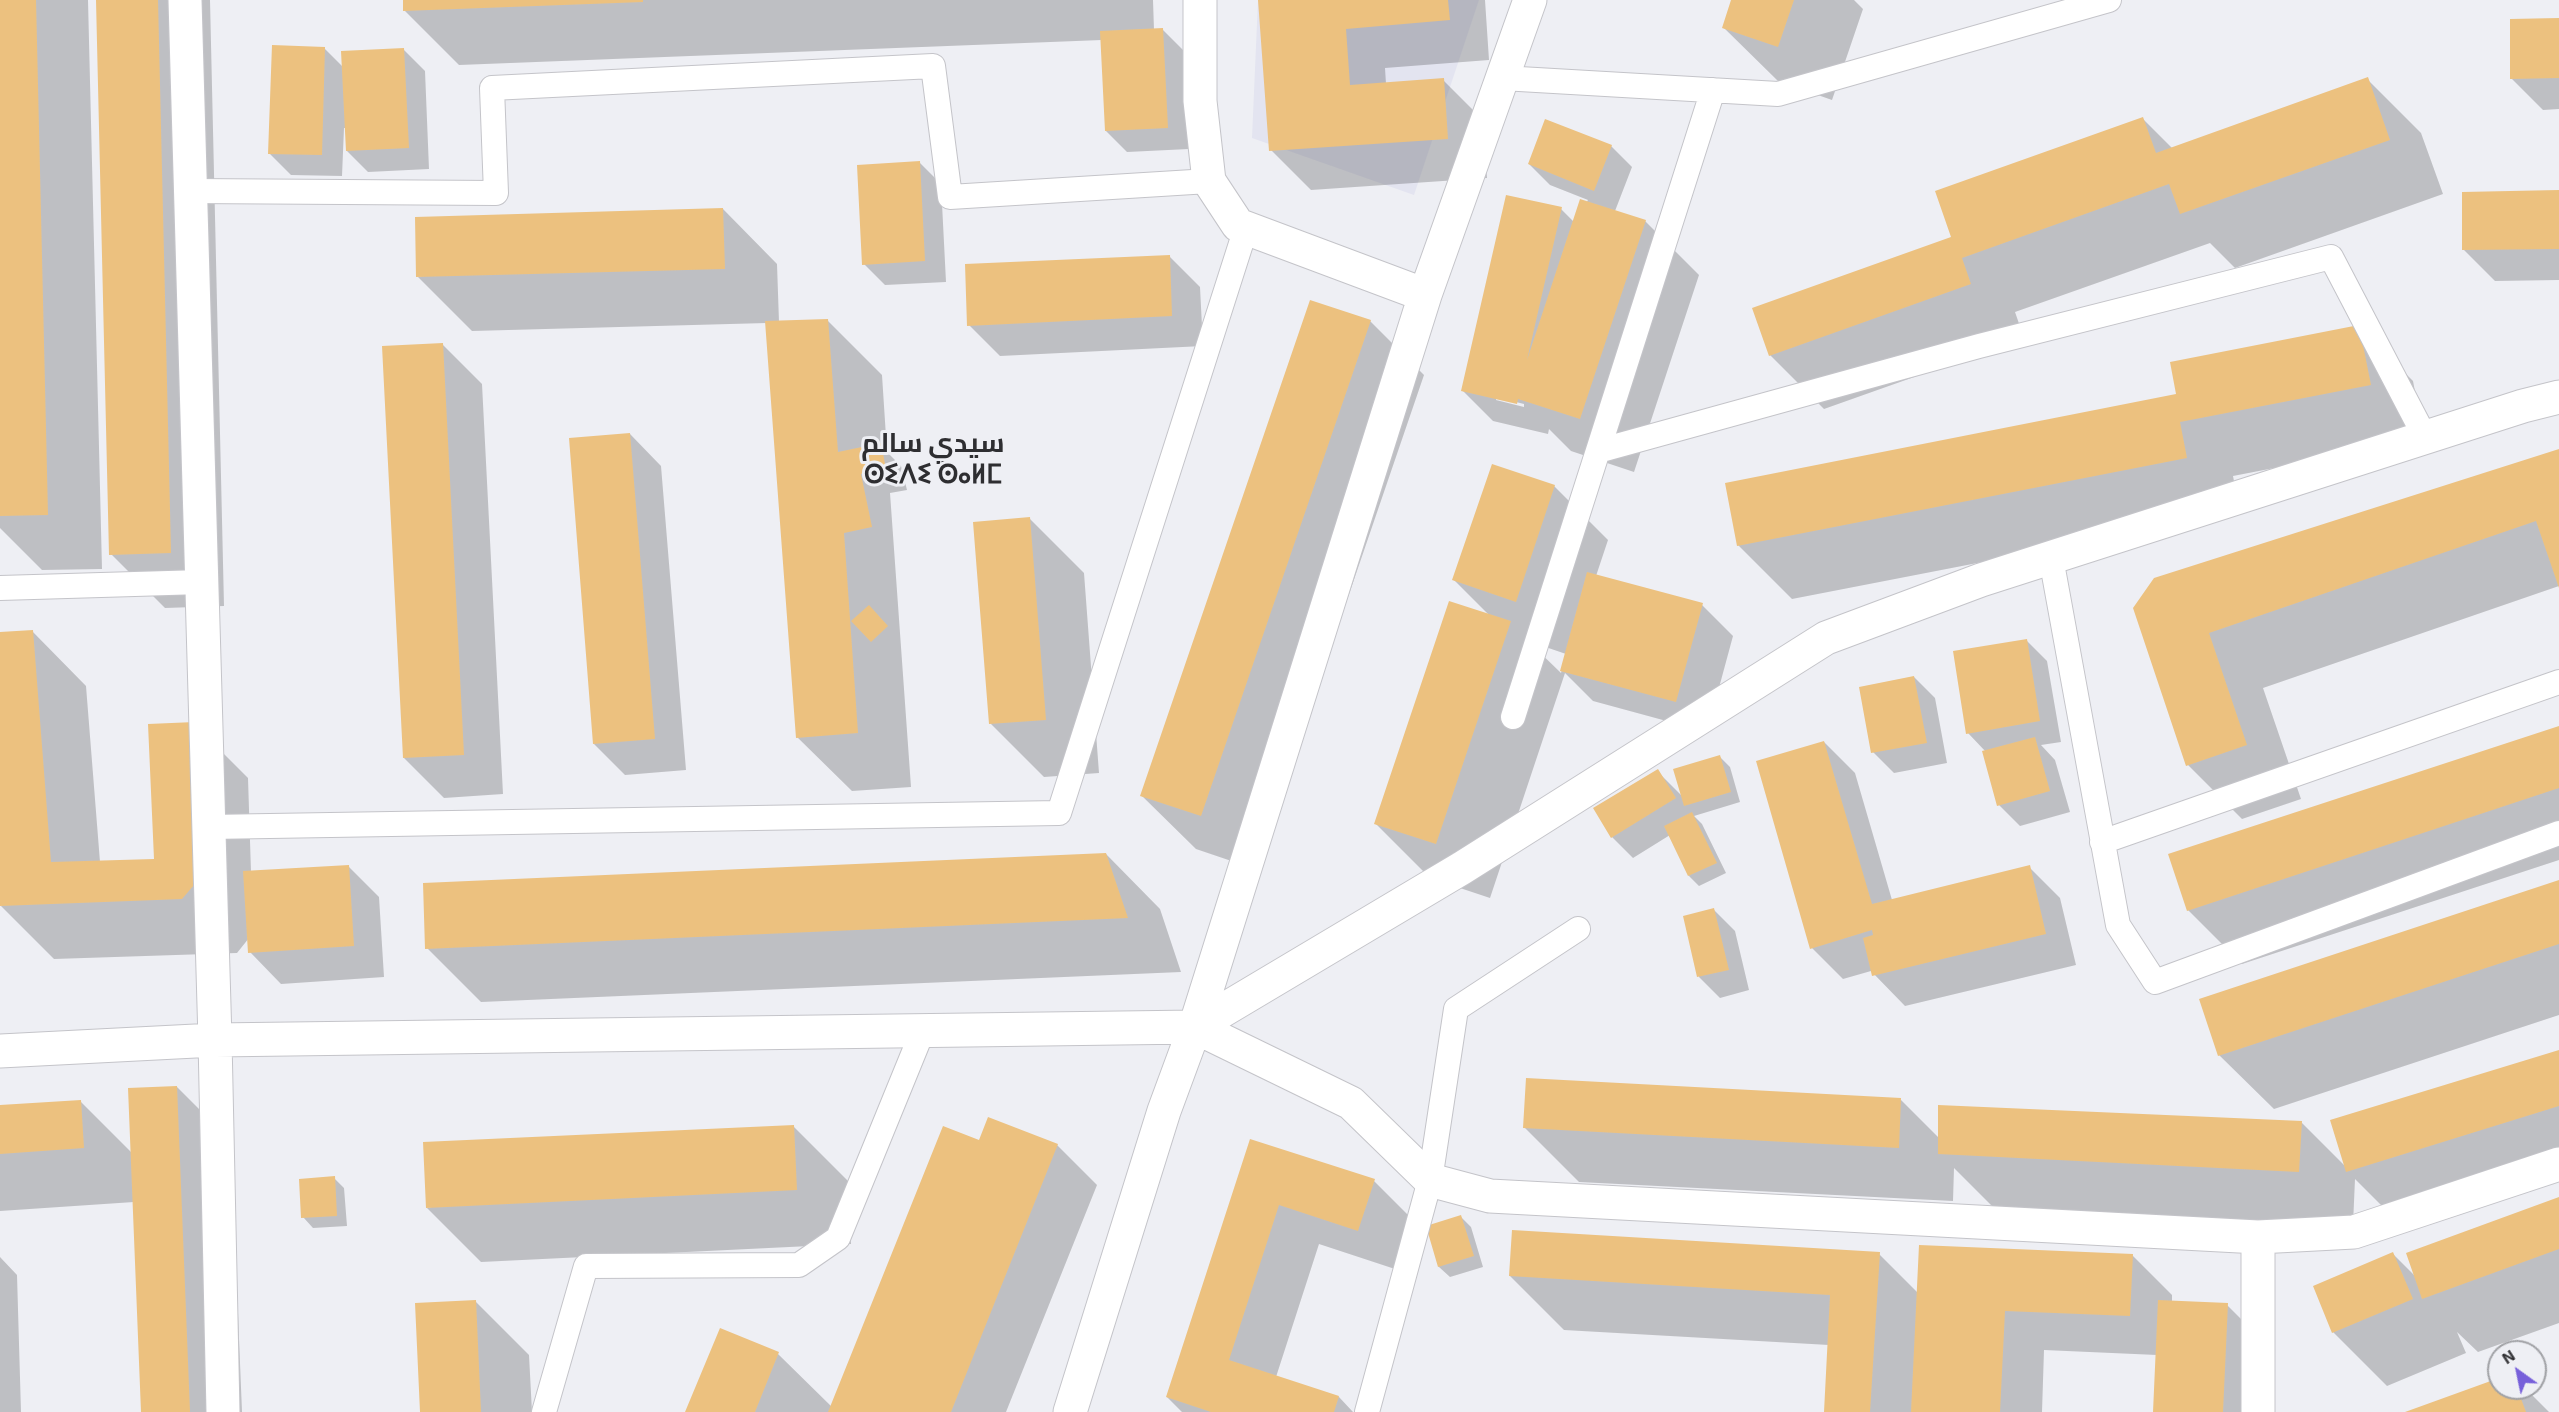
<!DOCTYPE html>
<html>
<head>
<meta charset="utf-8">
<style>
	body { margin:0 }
	#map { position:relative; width:2559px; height:1412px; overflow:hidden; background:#eeeff4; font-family:"Exo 2",sans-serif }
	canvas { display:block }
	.north { position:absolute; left:2487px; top:1340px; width:60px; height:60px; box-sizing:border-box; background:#eeeff4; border:2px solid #a1a2a6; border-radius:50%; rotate:327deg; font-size:16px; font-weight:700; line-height:24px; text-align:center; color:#2e2e31 }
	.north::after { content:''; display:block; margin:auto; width:21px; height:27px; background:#7760da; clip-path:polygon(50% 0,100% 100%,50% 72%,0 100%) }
</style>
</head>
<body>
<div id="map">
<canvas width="2559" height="1412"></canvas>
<div class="north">N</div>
</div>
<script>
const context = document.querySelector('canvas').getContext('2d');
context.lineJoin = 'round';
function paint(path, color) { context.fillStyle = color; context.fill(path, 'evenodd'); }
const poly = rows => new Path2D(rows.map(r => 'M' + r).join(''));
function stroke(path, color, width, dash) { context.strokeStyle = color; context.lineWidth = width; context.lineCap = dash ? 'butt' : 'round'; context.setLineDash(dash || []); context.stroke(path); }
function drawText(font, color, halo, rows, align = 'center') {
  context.font = font + ' "Exo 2",Cairo,"Noto Sans Tifinagh",sans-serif'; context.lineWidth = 6; context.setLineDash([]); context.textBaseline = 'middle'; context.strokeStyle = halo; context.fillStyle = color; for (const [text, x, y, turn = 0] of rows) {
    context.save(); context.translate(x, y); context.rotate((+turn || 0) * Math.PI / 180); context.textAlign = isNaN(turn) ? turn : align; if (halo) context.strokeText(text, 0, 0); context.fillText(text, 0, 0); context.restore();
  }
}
const built = poly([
	[1258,0,1479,0,1414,195,1252,138]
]);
const shadow = poly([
	[0,0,88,0,102,569,42,570,0,528],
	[98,0,210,0,224,606,165,608,111,554],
	[404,0,1153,0,1154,30,1163,30,1184,51,1189,149,1127,152,1106,131,1102,40,459,65,404,10],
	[1260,0,1485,0,1489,60,1385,68,1386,84,1443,80,1483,120,1487,178,1311,190,1271,150],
	[1733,0,1854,0,1863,9,1832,100,1778,81,1723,27],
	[2559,20,2559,109,2543,110,2512,79],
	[324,48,343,67,404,50,425,71,429,169,368,172,347,151,346,128,344,128,342,176,291,175,269,153],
	[2367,79,2421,133,2443,194,2235,268,2210,243,2015,312,2024,338,1824,409,1770,355,2143,119,2172,148],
	[1611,146,1632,167,1615,211,1645,221,1699,275,1634,472,1571,451,1549,429,1548,434,1493,421,1462,390,1561,209,1574,222,1588,200,1550,185,1529,164],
	[1496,397,1524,404,1524,407,1496,400],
	[920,163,941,184,946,282,885,285,864,264],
	[2559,192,2559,280,2495,281,2464,250],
	[723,209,777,264,779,322,828,321,882,375,887,452,901,466,907,490,890,493,911,787,852,791,797,737,767,323,472,331,418,277],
	[1169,256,1200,287,1203,346,1000,356,969,325],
	[1370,321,1424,375,1255,869,1196,849,1141,795],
	[2359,327,2413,381,2424,439,2233,476,2240,512,1792,599,1738,545,2177,395],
	[442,344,482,384,503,794,444,798,404,758],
	[630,434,661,466,686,770,625,775,594,744],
	[2559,451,2559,586,2263,688,2301,799,2242,819,2188,765,2135,608],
	[1554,486,1608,540,1596,576,1702,605,1733,636,1707,732,1593,701,1565,673,1490,898,1430,878,1376,824,1490,616,1454,580],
	[1528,641,1566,654,1561,673],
	[1030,519,1084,573,1099,773,1044,777,990,723],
	[32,631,86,686,100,862,156,860,194,724,248,778,251,872,348,866,379,897,384,977,281,984,250,952,249,938,237,953,54,959,0,905,0,633],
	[2026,640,2047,661,2061,742,2041,745,2055,760,2070,812,2020,826,1999,805,1986,752,1968,733],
	[1914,677,1935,698,1947,763,1894,773,1873,752],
	[2559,727,2559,860,2242,964,2188,910],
	[1824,742,1855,773,1892,900,2029,867,2060,898,2076,965,1905,1006,1871,971,1843,979,1812,948],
	[1720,757,1730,767,1740,802,1694,816,1702,824,1726,873,1699,886,1689,876,1670,835,1633,858,1612,837,1657,771,1682,796],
	[1106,854,1160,909,1181,972,481,1002,427,948],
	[2559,882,2559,1015,2274,1109,2219,1055],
	[1714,910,1735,931,1749,990,1720,998,1699,977,1685,917],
	[2559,1052,2559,1176,2401,1225,2355,1179,2353,1225,1993,1207,1954,1168,1953,1201,1579,1182,1524,1127,1901,1100,1939,1138,2301,1122,2346,1167],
	[177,1087,231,1141,242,1412,143,1412,134,1202,0,1211,0,1107,80,1101,132,1153],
	[794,1127,848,1181,851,1244,481,1262,427,1208],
	[1251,1141,1374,1181,1414,1221,1398,1270,1319,1244,1276,1377,1339,1397,1353,1412,1182,1412,1167,1397],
	[980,1142,1057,1145,1097,1185,1006,1412,687,1412,778,1354,832,1407],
	[334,1178,344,1188,347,1226,313,1228,303,1217],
	[2559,1198,2559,1323,2478,1352,2457,1332,2466,1353,2387,1386,2333,1332,2393,1254,2416,1277],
	[1461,1217,1471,1227,1483,1267,1450,1277,1439,1267,1428,1227],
	[1879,1254,1918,1293,2132,1255,2172,1295,2172,1302,2227,1305,2258,1336,2255,1412,2154,1412,2157,1355,2044,1350,2042,1412,1825,1412,1829,1345,1564,1330,1510,1276],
	[0,1257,17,1275,21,1412,0,1412],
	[475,1301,529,1355,532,1412,421,1412],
	[2499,1379,2499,1388,2525,1388,2549,1412,2409,1412]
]);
const building = poly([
	[0,0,36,0,48,515,0,516],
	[96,0,158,0,171,553,109,555],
	[403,0,643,0,643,2,403,11],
	[1258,0,1448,0,1450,20,1346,29,1350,85,1444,78,1448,139,1269,151],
	[1731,0,1794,0,1778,47,1722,28],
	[2559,18,2559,78,2510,79,2510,19],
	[1163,28,1168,128,1105,131,1100,31],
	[272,45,325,47,322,155,268,154],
	[404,48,409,148,346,151,341,51],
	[2368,77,2390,140,2180,214,2169,184,1962,258,1971,284,1769,356,1752,308,1951,237,1935,191,2143,117,2156,153],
	[1545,119,1612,145,1594,191,1528,164],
	[920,161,925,261,862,265,857,165],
	[2559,190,2559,249,2462,250,2462,192],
	[1506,195,1562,207,1527,360,1580,199,1646,220,1580,419,1518,399,1517,404,1461,391],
	[723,208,725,269,416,277,415,217],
	[1170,255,1172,316,967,326,965,264],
	[1310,300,1371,320,1201,816,1140,796],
	[828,319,838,452,881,443,886,469,861,474,872,527,844,533,858,733,796,738,765,321],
	[2359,325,2371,385,2180,422,2187,458,1737,546,1725,483,2176,394,2170,362],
	[443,343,464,755,403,758,382,346],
	[630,433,655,739,593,744,569,438],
	[2559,449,2559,588,2536,521,2209,633,2247,745,2186,766,2133,608,2154,578],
	[1492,464,1555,485,1516,602,1452,580],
	[1030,517,1046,720,989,724,973,522],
	[1587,572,1703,603,1676,702,1560,671],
	[1449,601,1511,621,1436,844,1374,824],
	[869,605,888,626,871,642,851,621],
	[33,630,51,862,154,859,148,724,195,722,200,878,182,899,0,906,0,632],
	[2027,639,2040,721,1966,734,1953,651],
	[1914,676,1927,743,1871,753,1859,687],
	[2559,726,2559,788,2187,911,2168,854],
	[2035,737,2050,791,1997,806,1982,751],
	[1824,741,1872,904,2030,865,2046,934,1872,976,1863,938,1873,935,1872,930,1810,949,1756,761],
	[1720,755,1731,792,1684,806,1673,769],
	[1658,769,1676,798,1611,838,1593,808],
	[1692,812,1717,863,1688,876,1664,826],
	[1106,853,1128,918,425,949,423,883],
	[349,865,354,946,248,953,243,871],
	[2559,880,2559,944,2218,1056,2199,999],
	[1714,908,1729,970,1697,977,1683,916],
	[2559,1050,2559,1106,2346,1172,2330,1120],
	[1526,1078,1901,1098,1899,1148,1523,1128],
	[177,1086,190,1412,141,1412,128,1088],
	[81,1100,84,1148,0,1154,0,1105],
	[1938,1105,2302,1121,2299,1172,1938,1154],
	[988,1117,1058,1144,951,1412,828,1412,943,1126,979,1140],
	[794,1125,797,1190,426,1208,423,1142],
	[1250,1139,1375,1179,1358,1231,1279,1205,1229,1360,1339,1396,1334,1412,1211,1412,1166,1397],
	[335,1176,337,1216,301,1218,299,1179],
	[2559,1197,2559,1249,2422,1299,2406,1253],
	[1461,1215,1474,1256,1438,1267,1426,1226],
	[1512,1230,1880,1252,1870,1412,1824,1412,1830,1295,1509,1276],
	[1919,1245,2133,1254,2130,1316,2005,1311,2000,1412,1911,1412],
	[2393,1252,2413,1299,2332,1333,2313,1286],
	[476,1300,481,1412,420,1412,415,1303],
	[2158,1300,2228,1303,2223,1412,2153,1412],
	[720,1328,779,1352,755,1412,685,1412],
	[2499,1378,2499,1388,2517,1388,2526,1412,2405,1412]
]);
const service = poly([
	[1502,78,1778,94,2109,0],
	[190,191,496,193,492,88,933,66,950,197,1209,181],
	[1598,451,1979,346,2331,257,2425,437],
	[2051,558,2118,925,2155,982,2559,833],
	[0,588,202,582],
	[1513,717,1713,90],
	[209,827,1059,813,1246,228],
	[2102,842,2559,682],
	[544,1412,586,1266,799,1265,838,1238,923,1030],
	[1367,1412,1430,1180,1456,1009,1578,929]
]);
const minor = poly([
	[185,0,215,1040,223,1412],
	[1200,0,1200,101,1209,181,1238,225,1425,295],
	[1195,1027,1425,295,1530,0],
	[0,1051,215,1040,1195,1027,1351,1103,1430,1180,1490,1196,2258,1237,2354,1232,2559,1164],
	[1070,1412,1164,1111,1195,1027,1462,868,1826,638,1981,580,2523,406,2559,397],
	[2258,1412,2258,1237]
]);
const districtNames = [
	["سيدي سالم",933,443],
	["ⵙⵉⴷⵉ ⵙⴰⵍⵎ",933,474]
];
paint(built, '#e3e4f0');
paint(shadow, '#0003');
paint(building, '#ecc17f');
stroke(service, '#c4c4c9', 26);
stroke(minor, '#c4c4c9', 35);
stroke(service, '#fff', 24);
stroke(minor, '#fff', 33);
drawText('bold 27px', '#2e2e31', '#eeeff4', districtNames);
</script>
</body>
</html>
